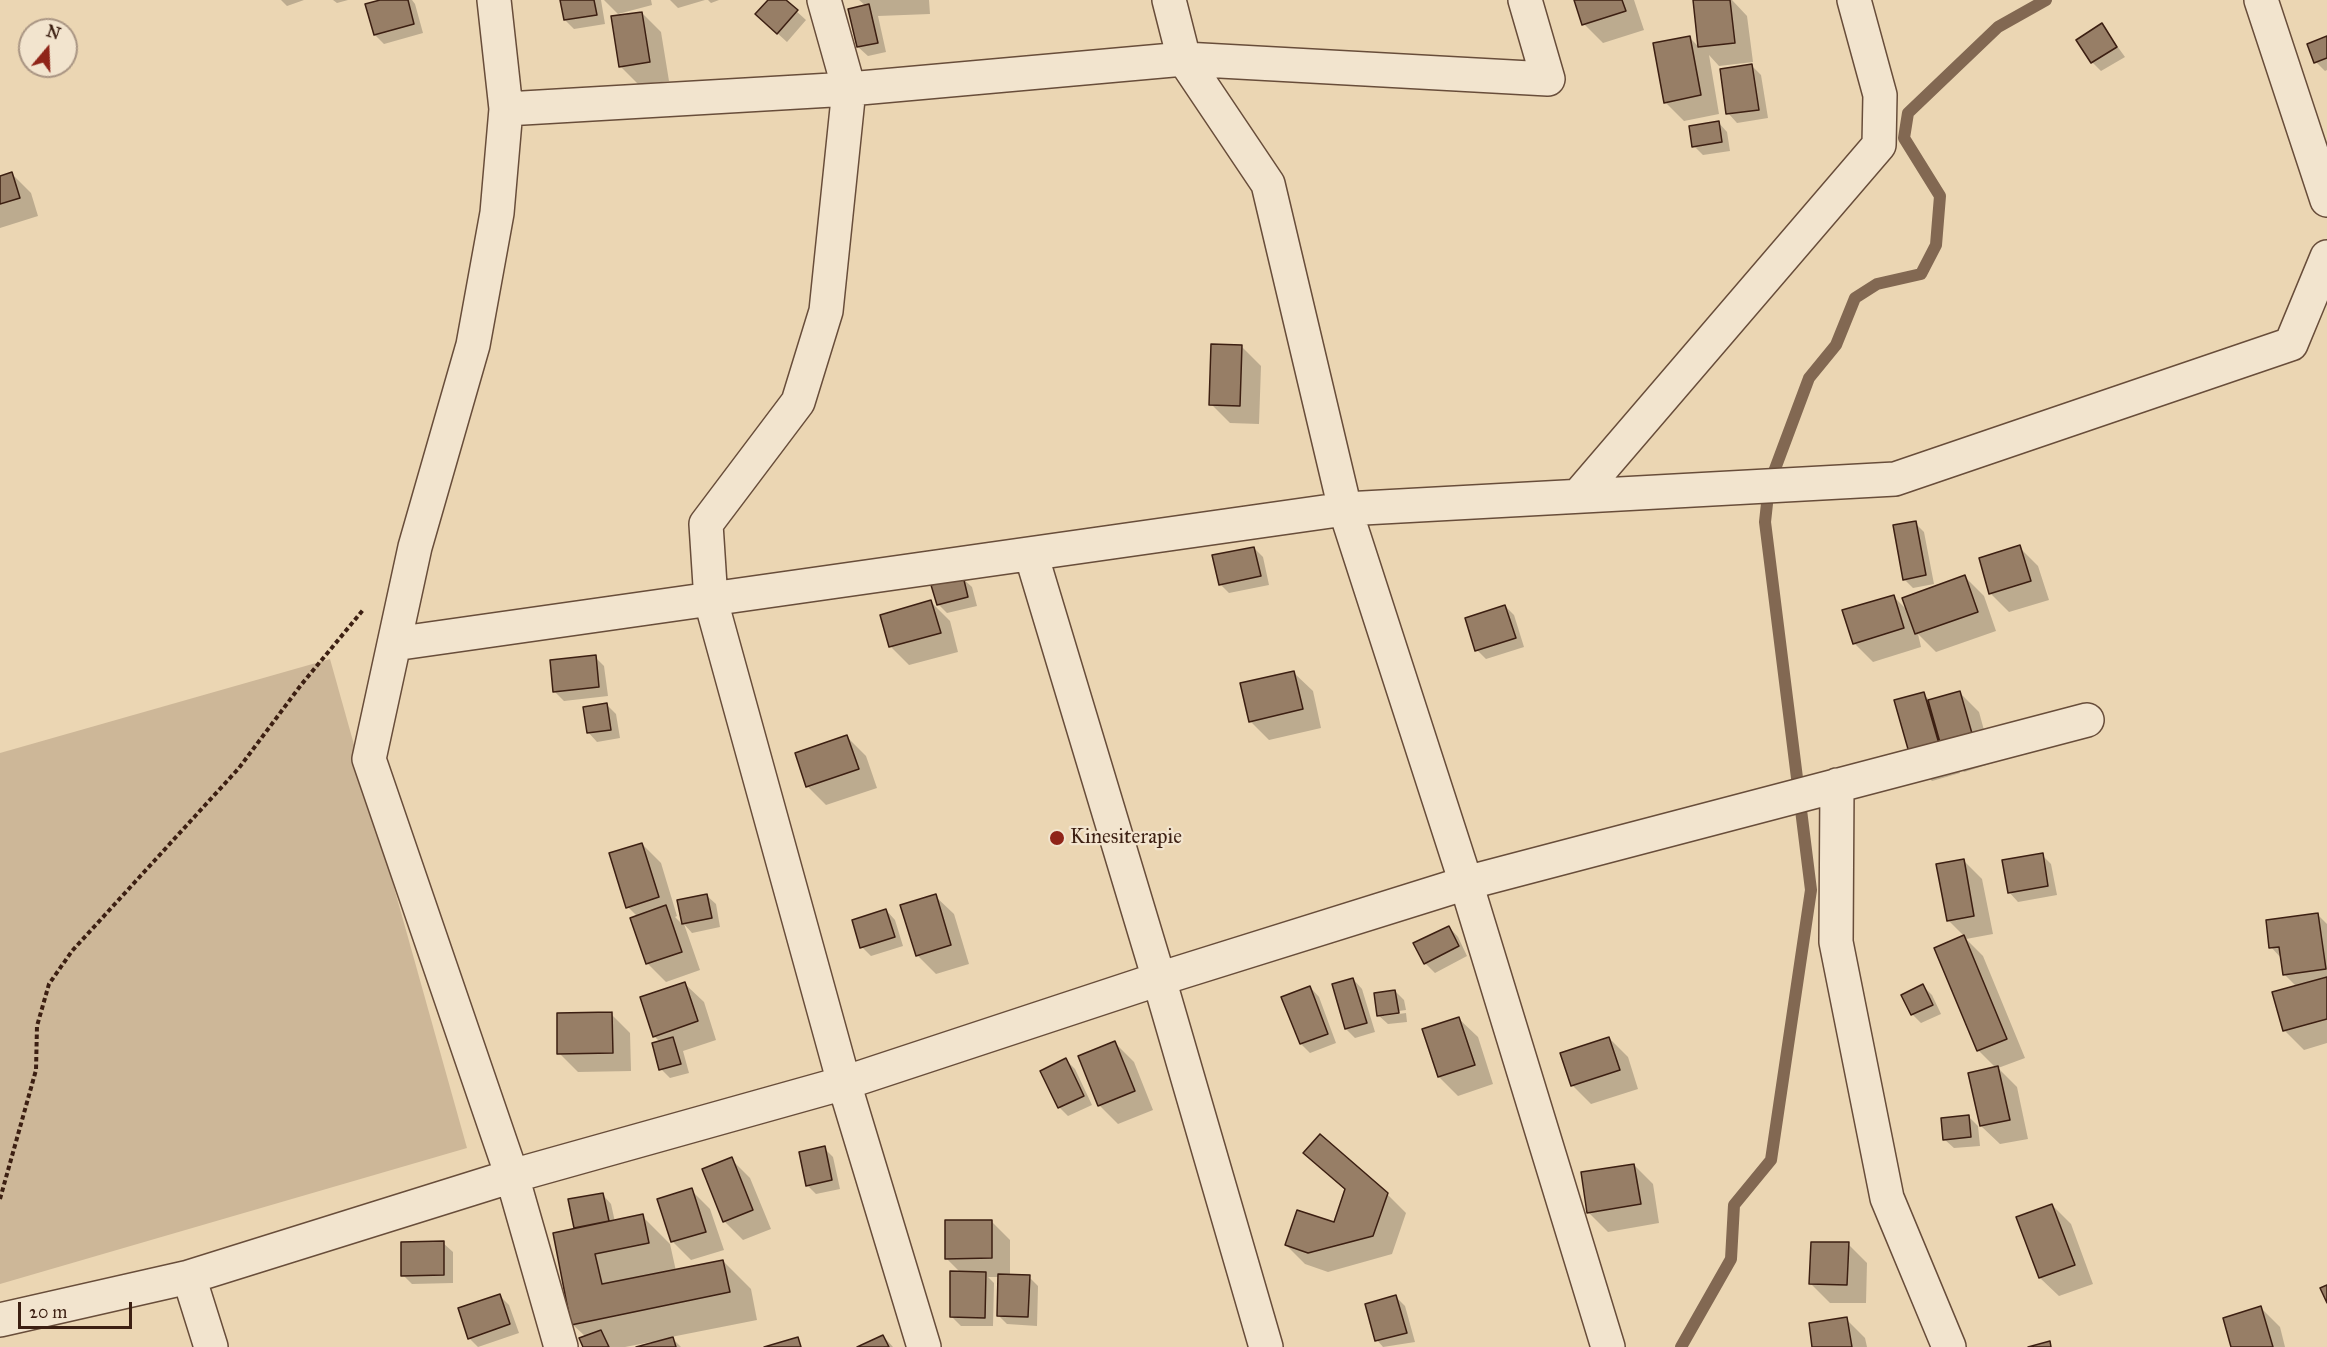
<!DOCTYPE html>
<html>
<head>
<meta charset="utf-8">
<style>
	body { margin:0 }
	#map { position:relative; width:2327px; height:1347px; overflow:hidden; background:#ebd6b3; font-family:"IM FELL Great Primer",serif }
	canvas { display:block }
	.north { position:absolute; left:18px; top:18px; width:60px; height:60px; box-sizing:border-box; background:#f2e4ce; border:2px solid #a99583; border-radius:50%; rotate:19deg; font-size:16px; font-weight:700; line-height:24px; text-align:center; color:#3c1f12 }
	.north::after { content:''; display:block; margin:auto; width:21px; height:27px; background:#8f2418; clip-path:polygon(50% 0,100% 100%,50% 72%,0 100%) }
	.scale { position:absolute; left:18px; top:1302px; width:114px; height:27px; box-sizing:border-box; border:3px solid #3c1f12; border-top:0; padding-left:8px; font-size:18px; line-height:21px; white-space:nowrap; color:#3c1f12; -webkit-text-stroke:4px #f2e4ce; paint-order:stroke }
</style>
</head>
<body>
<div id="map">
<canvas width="2327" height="1347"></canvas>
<div class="north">N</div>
<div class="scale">20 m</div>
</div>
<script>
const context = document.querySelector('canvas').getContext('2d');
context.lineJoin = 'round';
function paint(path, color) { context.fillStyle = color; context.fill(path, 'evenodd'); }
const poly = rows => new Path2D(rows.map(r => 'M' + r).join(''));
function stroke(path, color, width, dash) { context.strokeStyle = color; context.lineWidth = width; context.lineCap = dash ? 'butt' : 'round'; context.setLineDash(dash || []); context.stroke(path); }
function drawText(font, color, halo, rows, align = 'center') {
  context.font = font + ' "IM FELL Great Primer",serif'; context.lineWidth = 4.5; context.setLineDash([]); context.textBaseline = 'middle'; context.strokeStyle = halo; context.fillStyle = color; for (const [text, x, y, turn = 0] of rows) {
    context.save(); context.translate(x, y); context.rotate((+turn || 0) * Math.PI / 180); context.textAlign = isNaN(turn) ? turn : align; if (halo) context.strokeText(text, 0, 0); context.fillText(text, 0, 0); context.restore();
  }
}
const green = poly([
	[330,659,467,1148,0,1284,0,753]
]);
const shadow = poly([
	[281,0,304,0,287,6],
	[333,0,348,0,337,3],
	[385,0,412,0,415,4,423,33,384,44,375,35],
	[562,0,601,0,605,24,574,29,565,20],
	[604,0,651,0,652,5,618,14],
	[670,0,705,0,678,8],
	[708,0,719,0,711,3],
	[770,0,784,0,806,20,787,42,766,23],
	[859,0,929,0,930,14,878,16,886,52,868,56,858,47,866,6],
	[1576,0,1634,0,1644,30,1603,43,1584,24],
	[1732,0,1747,16,1753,62,1719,66,1709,55,1719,114,1684,121,1665,102,1690,38,1700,48,1694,1],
	[642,13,661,32,669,81,639,85,620,66],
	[2102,25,2125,57,2101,71,2092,62],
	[2327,38,2327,70,2325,71,2316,62],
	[1752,66,1761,75,1768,118,1737,123,1728,113],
	[1718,122,1727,132,1730,151,1703,155,1694,146],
	[12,174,31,193,38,216,0,228,0,177],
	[1242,347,1261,366,1259,424,1230,423,1211,404],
	[1915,523,1924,532,1934,584,1913,588,1904,579],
	[2019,547,2038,566,2049,600,2009,612,1990,593],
	[1254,548,1263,557,1269,585,1229,593,1220,584],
	[1965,577,1984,596,1996,631,1936,652,1918,634,1921,647,1873,662,1854,643,1893,596,1909,612],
	[962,578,972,587,977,606,947,613,938,604],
	[931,602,950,621,958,652,909,665,890,646],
	[1505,606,1514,615,1524,647,1486,659,1477,650],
	[595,657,604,666,608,696,564,701,555,692],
	[1294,673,1313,691,1321,728,1269,740,1250,721],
	[1960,693,1979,712,1993,763,1964,772,1957,765,1960,773,1932,781,1913,762,1923,694,1931,701],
	[607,705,616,714,620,738,597,742,588,732],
	[847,737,866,756,877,788,826,805,807,786],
	[642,844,661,863,677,916,675,917,683,925,678,901,706,895,716,904,720,927,692,933,684,924,700,970,666,982,647,963,638,917,628,907],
	[2042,855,2051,864,2057,895,2018,902,2009,892],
	[1963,860,1982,879,1993,934,1966,939,1983,956,2025,1058,1998,1068,2017,1087,2028,1139,2000,1144,1981,1126,1996,1068,1978,1050,1936,948,1965,937,1948,920],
	[935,896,954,914,969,964,936,974,917,955],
	[886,910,895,920,903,946,871,956,862,947],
	[2318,915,2327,924,2327,1043,2304,1050,2285,1031,2274,993,2297,987,2284,974,2282,959,2271,947],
	[1449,927,1458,937,1467,956,1435,973,1425,963,1415,944],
	[1353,979,1362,989,1375,1032,1355,1038,1346,1029],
	[685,984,704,1002,716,1040,683,1051,689,1073,670,1078,661,1069,660,1042,654,1036],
	[1923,986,1932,995,1941,1014,1921,1023,1912,1014],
	[1310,987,1319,997,1336,1043,1310,1053,1301,1044],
	[1395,991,1404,1000,1406,1010,1384,1013,1384,1016,1406,1013,1407,1022,1388,1024,1378,1015],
	[611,1014,630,1033,631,1071,578,1072,559,1053],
	[1459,1019,1478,1037,1493,1084,1458,1096,1439,1077,1424,1030],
	[1609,1038,1628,1057,1638,1089,1591,1104,1572,1085],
	[1115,1043,1134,1062,1153,1110,1118,1124,1099,1105],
	[1066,1060,1075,1069,1092,1105,1068,1116,1059,1107],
	[1969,1117,1978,1126,1980,1146,1954,1148,1944,1139],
	[824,1148,833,1157,840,1189,816,1194,807,1185],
	[1305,1153,1387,1194,1406,1213,1392,1254,1328,1272,1305,1264,1286,1245,1335,1224,1346,1191],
	[731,1159,750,1178,771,1229,743,1240,724,1221],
	[1634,1165,1653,1184,1659,1223,1608,1232,1589,1213],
	[691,1190,710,1209,724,1250,691,1260,672,1241],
	[602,1194,611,1204,615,1222,642,1216,670,1244,676,1271,723,1261,751,1289,757,1320,671,1337,681,1347,641,1347,652,1344,651,1342,625,1347,584,1347,586,1337,572,1324,576,1227],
	[2052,1205,2071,1224,2093,1284,2059,1296,2040,1278,2018,1218],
	[991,1221,1010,1240,1010,1276,1029,1277,1038,1286,1037,1326,1007,1324,998,1315,1000,1277,988,1277,994,1283,993,1326,961,1326,951,1316,961,1273,946,1258],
	[443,1243,453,1252,453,1283,412,1284,403,1275],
	[1848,1244,1867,1263,1866,1303,1830,1303,1811,1284],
	[500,1296,509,1305,519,1333,478,1347,469,1338],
	[1396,1297,1405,1306,1415,1342,1383,1347,1377,1340],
	[2261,1308,2280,1327,2285,1347,2233,1347],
	[1846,1319,1865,1338,1867,1347,1814,1347],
	[883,1336,893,1347,861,1347]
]);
const stream = poly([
	[1681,1347,1731,1259,1734,1205,1771,1160,1811,890,1765,522,1769,485,1809,378,1836,345,1855,298,1877,284,1921,274,1936,245,1940,196,1904,138,1908,113,1998,27,2046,0]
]);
const building = poly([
	[380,0,408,0,414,24,374,35,365,4,380,0],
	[560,0,594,0,597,15,564,20,560,0],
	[768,0,786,0,798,10,777,34,755,14,768,0],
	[1574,0,1622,0,1626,11,1582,25,1574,0],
	[1693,0,1730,0,1735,43,1698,47,1693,0],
	[869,4,878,43,857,47,848,9,869,4],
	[642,12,650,62,619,67,611,16,642,12],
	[2102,23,2117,47,2091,63,2076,40,2102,23],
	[1690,36,1701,95,1664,103,1653,43,1690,36],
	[2327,36,2327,58,2314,63,2307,44,2327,36],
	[1752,64,1759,110,1726,114,1720,69,1752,64],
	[1719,121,1722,142,1692,147,1689,126,1719,121],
	[12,172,20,198,0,204,0,176,12,172],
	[1211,344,1242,345,1240,406,1209,405,1211,344],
	[1916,521,1926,575,1903,580,1893,525,1916,521],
	[2020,545,2031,581,1989,594,1979,558,2020,545],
	[1254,547,1261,576,1219,585,1212,555,1254,547],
	[1965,575,1978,612,1915,634,1902,598,1965,575],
	[963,576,968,597,937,605,931,585,963,576],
	[1894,595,1904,628,1853,644,1842,610,1894,595],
	[931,600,941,633,889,647,880,615,931,600],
	[1505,605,1516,638,1475,651,1465,618,1505,605],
	[596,655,599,687,553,692,550,660,596,655],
	[1294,671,1303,709,1249,722,1240,683,1294,671],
	[1960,691,1975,744,1943,753,1928,700,1960,691],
	[1924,692,1942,754,1912,763,1894,700,1924,692],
	[607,703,611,730,587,733,583,707,607,703],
	[847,735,859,769,806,787,795,753,847,735],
	[642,843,659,897,626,908,609,853,642,843],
	[2043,853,2048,886,2008,893,2002,860,2043,853],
	[1964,859,1974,916,1947,921,1936,864,1964,859],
	[707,894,712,918,682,924,677,900,707,894],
	[936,894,951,945,916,956,900,905,936,894],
	[666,905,682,952,646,964,630,918,666,905],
	[886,909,895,937,860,948,852,920,886,909],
	[2318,913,2326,969,2283,975,2279,947,2269,948,2266,920,2318,913],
	[1449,926,1459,946,1424,964,1413,943,1449,926],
	[1964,935,2007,1039,1977,1051,1934,948,1964,935],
	[2327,977,2327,1019,2283,1031,2272,992,2327,977],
	[1353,978,1367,1023,1345,1029,1332,984,1353,978],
	[685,982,698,1021,653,1037,640,997,685,982],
	[1923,984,1933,1005,1911,1015,1901,995,1923,984],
	[1310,986,1328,1034,1300,1044,1281,997,1310,986],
	[1395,990,1399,1013,1377,1016,1374,993,1395,990],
	[612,1012,613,1053,557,1054,557,1013,612,1012],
	[1459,1017,1475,1065,1438,1077,1422,1029,1459,1017],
	[673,1037,681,1064,659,1070,652,1043,673,1037],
	[1609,1037,1620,1070,1571,1086,1560,1053,1609,1037],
	[1115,1041,1135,1091,1098,1106,1078,1056,1115,1041],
	[1066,1058,1084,1096,1058,1108,1040,1071,1066,1058],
	[1998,1066,2010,1120,1980,1126,1968,1073,1998,1066],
	[1969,1115,1971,1137,1943,1140,1941,1118,1969,1115],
	[1320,1134,1388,1193,1373,1236,1308,1253,1285,1245,1297,1210,1334,1222,1345,1189,1303,1153,1320,1134],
	[825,1146,832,1180,806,1186,799,1152,825,1146],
	[732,1157,753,1210,723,1222,702,1169,732,1157],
	[1634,1164,1641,1204,1587,1213,1581,1172,1634,1164],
	[692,1188,706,1232,671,1242,657,1199,692,1188],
	[603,1193,609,1221,574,1228,568,1199,603,1193],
	[2052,1204,2075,1265,2039,1278,2016,1217,2052,1204],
	[643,1214,649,1243,595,1254,602,1284,723,1260,730,1292,571,1325,553,1233,643,1214],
	[945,1220,992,1220,992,1258,945,1259,945,1220],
	[444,1241,444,1275,401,1276,401,1242,444,1241],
	[1811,1242,1849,1242,1847,1285,1809,1284,1811,1242],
	[950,1271,986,1272,985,1318,950,1317,950,1271],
	[998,1274,1030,1275,1028,1317,997,1316,998,1274],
	[2327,1285,2327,1303,2320,1288,2327,1285],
	[500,1294,510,1324,468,1339,458,1308,500,1294],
	[1396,1295,1407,1333,1375,1341,1365,1304,1396,1295],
	[2261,1306,2273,1347,2231,1347,2223,1318,2261,1306],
	[1847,1317,1852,1347,1812,1347,1809,1323,1847,1317],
	[601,1330,609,1347,583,1347,579,1338,601,1330],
	[883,1335,889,1347,857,1347,883,1335],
	[673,1337,676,1347,636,1347,673,1337],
	[798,1337,801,1347,764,1347,798,1337],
	[2050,1341,2051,1347,2028,1347,2050,1341]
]);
const path = poly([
	[0,1199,36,1070,37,1026,49,984,72,951,239,768,301,685,363,610]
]);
const minor = poly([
	[494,0,506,109,497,213,473,345,415,547,369,759,512,1176,561,1347],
	[824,0,849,89,826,311,798,402,706,524,711,601,844,1083,924,1347],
	[1169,0,1184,59,1268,184,1345,509,1466,883,1608,1347],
	[2261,0,2327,200],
	[506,109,849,89,1184,59,1548,79,1525,0],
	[1578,496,1879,145,1880,95,1854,0],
	[1031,554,1159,979,1266,1347],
	[394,644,1345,509,1895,479,2291,344,2327,257],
	[1837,785,1836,942,1887,1198,1949,1347],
	[189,1277,211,1347],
	[0,1320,189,1277,512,1176,844,1083,1159,979,1466,883,2087,720]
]);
const markers = [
	[1057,838,8,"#8f2418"]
];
const poiNames = [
	["Kinesiterapie",1070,838]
];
paint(green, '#cdb798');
paint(shadow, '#0003');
stroke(stream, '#826852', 12);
paint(building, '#977e66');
stroke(building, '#3c1f12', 1.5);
stroke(minor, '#684d3a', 36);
stroke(path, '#3c1f12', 4, [4.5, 3]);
stroke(minor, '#f2e4ce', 33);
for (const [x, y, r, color] of markers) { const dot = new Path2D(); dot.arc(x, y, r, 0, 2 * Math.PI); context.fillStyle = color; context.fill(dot); stroke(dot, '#f2e4ce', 2); }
drawText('21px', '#3c1f12', '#f2e4ce', poiNames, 'left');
</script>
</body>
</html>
